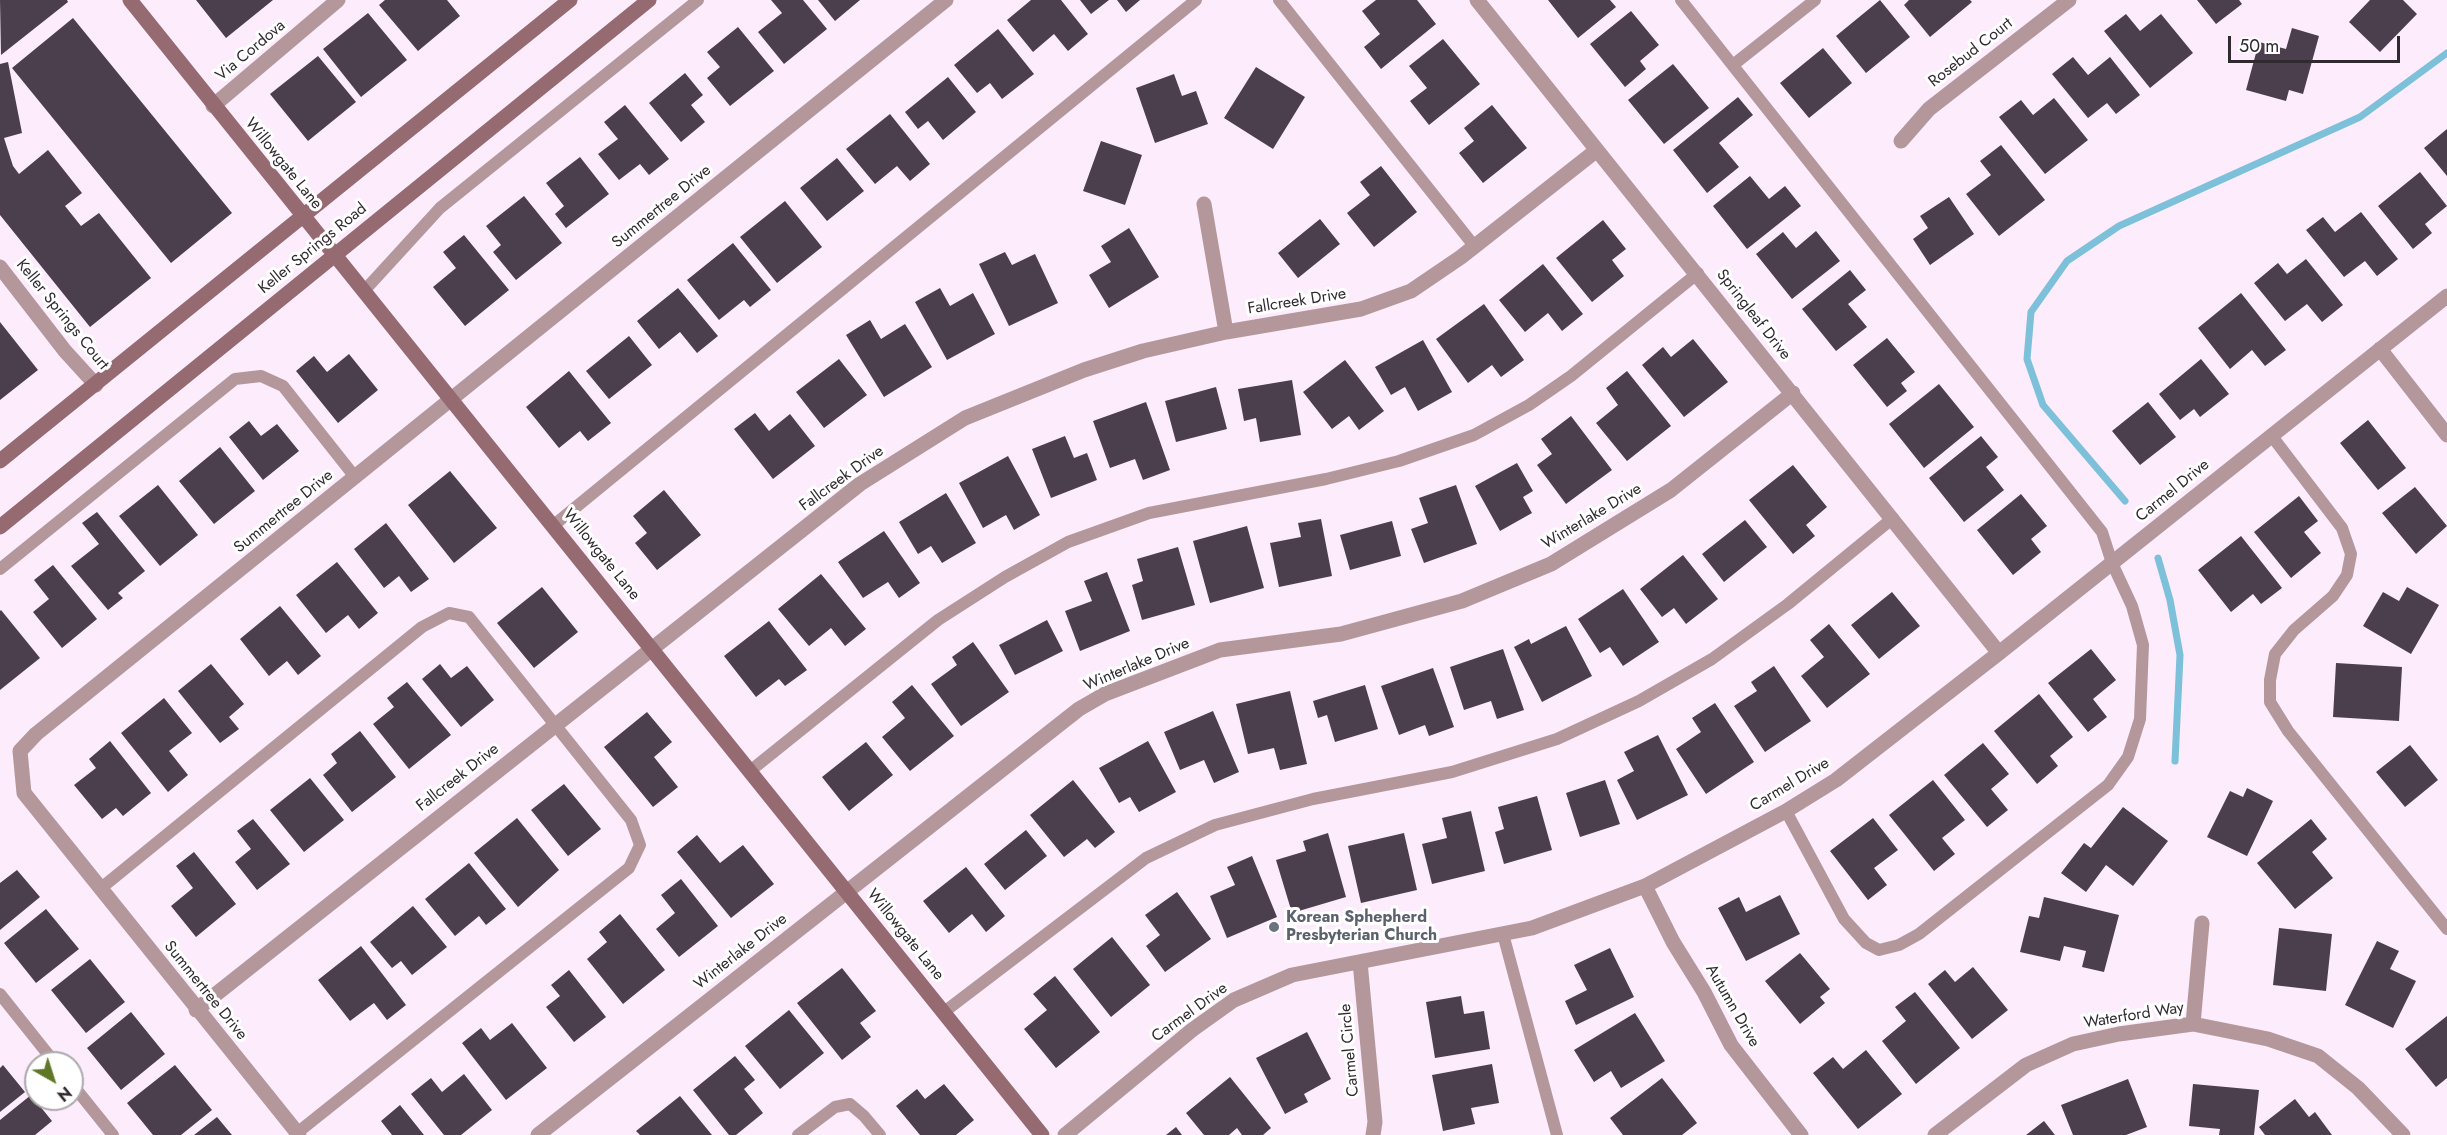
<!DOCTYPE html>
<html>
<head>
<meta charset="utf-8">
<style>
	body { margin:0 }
	#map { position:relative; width:2447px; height:1135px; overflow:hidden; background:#fcecfc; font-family:Jost,sans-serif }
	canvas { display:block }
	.north { position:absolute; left:24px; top:1051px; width:60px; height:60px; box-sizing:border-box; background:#fff; border:2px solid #acaaac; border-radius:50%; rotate:141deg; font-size:16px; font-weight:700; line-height:24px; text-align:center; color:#302a30 }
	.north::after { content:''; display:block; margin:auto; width:21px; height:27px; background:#607728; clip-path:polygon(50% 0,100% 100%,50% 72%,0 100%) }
	.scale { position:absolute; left:2228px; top:36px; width:172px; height:27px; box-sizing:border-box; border:3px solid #302a30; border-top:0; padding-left:8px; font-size:18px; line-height:21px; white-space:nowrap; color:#302a30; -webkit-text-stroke:4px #fff; paint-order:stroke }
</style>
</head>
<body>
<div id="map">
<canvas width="2447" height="1135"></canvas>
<div class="north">N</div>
<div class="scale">50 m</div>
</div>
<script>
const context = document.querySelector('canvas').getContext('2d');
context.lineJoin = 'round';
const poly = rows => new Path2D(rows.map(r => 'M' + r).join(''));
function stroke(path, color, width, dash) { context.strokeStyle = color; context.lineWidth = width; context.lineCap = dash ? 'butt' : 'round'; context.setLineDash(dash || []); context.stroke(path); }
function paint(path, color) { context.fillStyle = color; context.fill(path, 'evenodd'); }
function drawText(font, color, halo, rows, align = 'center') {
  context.font = font + ' Jost,sans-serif'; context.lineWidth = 6; context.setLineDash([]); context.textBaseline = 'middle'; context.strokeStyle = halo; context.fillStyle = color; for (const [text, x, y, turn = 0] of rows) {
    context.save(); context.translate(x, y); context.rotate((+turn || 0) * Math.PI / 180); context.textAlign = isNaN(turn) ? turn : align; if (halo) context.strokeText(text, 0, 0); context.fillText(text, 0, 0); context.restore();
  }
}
const stream = poly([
	[2125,501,2043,405,2027,359,2031,312,2067,261,2119,226,2360,117,2447,53],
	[2158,558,2170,600,2180,655,2175,761]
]);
const building = poly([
	[0,0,67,0,68,2,1,55],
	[196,0,273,0,226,38],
	[385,0,447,0,460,16,418,51,379,5],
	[771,0,803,0,827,29,784,64,758,32,782,13],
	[818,0,860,0,835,21],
	[1031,0,1061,0,1088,34,1068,51,1054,34,1033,52,1007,20],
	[1080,0,1109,0,1091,14],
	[1117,0,1140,0,1126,12],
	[1376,0,1417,0,1436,24,1381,69,1364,47,1380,34,1362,11],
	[1548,0,1610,0,1616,7,1578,38],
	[1880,0,1910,37,1866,73,1836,36],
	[1909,0,1970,0,1972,2,1930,37,1904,5],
	[2197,0,2239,0,2242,4,2216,24],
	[2370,0,2403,0,2417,14,2380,52,2349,22],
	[1631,11,1659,45,1640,61,1646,69,1625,87,1590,44],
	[368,13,407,60,361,97,323,49],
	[2126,14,2140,31,2161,14,2193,53,2150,88,2104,31],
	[73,18,232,213,171,263,12,68],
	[738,27,774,71,730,106,707,78,720,67,707,52],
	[2292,28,2319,36,2303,94,2289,90,2286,101,2246,90,2259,42,2286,49],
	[998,29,1034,74,1002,99,990,83,977,93,954,65],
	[1443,39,1480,84,1429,125,1410,101,1427,88,1409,66],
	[1823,48,1852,83,1809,118,1780,83],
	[318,56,356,102,308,141,270,94],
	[2073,57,2088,75,2110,57,2140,95,2116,114,2107,103,2088,118,2052,74],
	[8,62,22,133,4,138,13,166,19,174,48,150,82,193,65,206,81,226,99,213,151,278,90,327,0,215,0,64],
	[1673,64,1709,108,1664,144,1628,100],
	[1256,67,1305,97,1273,149,1224,118],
	[685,73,703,95,691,105,705,122,681,142,649,103],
	[1174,74,1182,96,1196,91,1208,124,1155,143,1136,88],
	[948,77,976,112,943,140,928,121,918,129,905,112],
	[1738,97,1753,115,1719,143,1739,167,1707,193,1673,150],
	[2054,98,2088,140,2045,174,1999,117,2021,100,2033,115],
	[625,105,669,159,649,175,640,164,619,180,598,154,618,139,604,122],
	[1492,105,1527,148,1483,183,1459,153,1474,141,1464,128],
	[890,114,930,164,910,181,897,166,875,184,846,149],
	[2447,129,2447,176,2424,148],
	[1101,141,1142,155,1125,205,1083,191],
	[2001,145,2045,200,1999,236,1966,194,1991,175,1980,161],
	[580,157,609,194,566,228,555,214,564,206,546,183],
	[837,158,864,191,827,221,800,188],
	[1381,166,1417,212,1374,247,1347,213,1370,195,1360,182],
	[2420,172,2447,206,2425,224,2432,233,2413,249,2378,206],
	[1750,176,1769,199,1785,186,1801,206,1747,249,1713,206],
	[524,196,562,243,516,280,493,252,501,245,486,226],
	[1949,197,1974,234,1930,265,1913,239,1928,228,1920,216],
	[785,201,822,247,777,283,740,237],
	[2361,212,2398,259,2377,276,2365,261,2344,277,2306,230,2323,217,2335,232],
	[1320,219,1340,244,1298,278,1278,253],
	[1603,220,1626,249,1612,260,1624,276,1592,302,1556,258],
	[1129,228,1159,277,1109,308,1089,275,1111,262,1101,246],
	[1816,231,1840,261,1792,299,1756,254,1783,232,1796,248],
	[464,235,509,290,465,326,433,287,456,268,443,252],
	[733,243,771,290,750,307,744,300,719,320,687,280],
	[1005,252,1012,265,1035,254,1058,303,1009,326,979,264],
	[2306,259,2343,305,2322,322,2307,304,2285,321,2254,283,2278,263,2287,274],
	[1543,264,1583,314,1562,331,1548,313,1525,332,1499,300],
	[1850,270,1866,290,1848,304,1867,327,1836,351,1802,309],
	[678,288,718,336,697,353,680,332,659,349,637,321],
	[940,288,950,306,973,293,995,334,947,360,915,302],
	[2241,293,2286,350,2265,366,2252,350,2230,369,2198,328],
	[1484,304,1524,360,1501,377,1492,365,1468,383,1436,339],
	[870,320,881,339,905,324,932,367,884,397,846,335],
	[0,322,38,370,0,400],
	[629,336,652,365,609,399,586,371],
	[1887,338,1915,372,1901,383,1907,391,1887,407,1853,365],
	[1693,339,1728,382,1684,417,1642,365,1663,347,1671,357],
	[1423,340,1452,392,1418,411,1405,387,1391,395,1375,367],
	[349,354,378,390,338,423,296,371,314,356,327,372],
	[839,359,867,395,824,428,796,392],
	[2201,359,2229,394,2200,417,2194,409,2180,420,2159,394],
	[1345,360,1384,411,1359,430,1349,416,1332,429,1303,392],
	[569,371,611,423,588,441,580,431,559,448,526,407],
	[1627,371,1671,426,1627,461,1596,423,1618,405,1606,388],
	[1292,380,1301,435,1260,442,1256,418,1244,421,1238,389],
	[1939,384,1974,427,1924,468,1889,424],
	[1216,387,1227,429,1176,442,1165,401],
	[1146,402,1170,470,1143,480,1135,459,1110,468,1093,421],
	[2148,402,2176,437,2140,465,2112,431],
	[755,413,769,431,790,414,815,446,773,479,734,429],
	[1571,416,1612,470,1566,504,1537,465,1552,454,1541,439],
	[2368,420,2406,468,2378,490,2340,443],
	[249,421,261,436,277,424,299,451,263,480,229,437],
	[1065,436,1074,458,1087,453,1097,480,1051,498,1032,449],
	[1981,436,1998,457,1986,467,2004,490,1964,522,1929,478],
	[220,447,255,491,214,524,179,481],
	[1008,456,1040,515,1014,530,1006,515,983,528,959,483],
	[1517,463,1533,491,1523,497,1532,513,1500,531,1475,486],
	[1793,465,1827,507,1806,525,1815,536,1793,554,1749,500],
	[450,471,497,528,454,563,408,505],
	[158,485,198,535,160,566,119,516],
	[1456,485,1477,544,1424,563,1411,529,1428,523,1419,498],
	[2415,487,2447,526,2416,554,2382,513],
	[664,490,701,535,657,570,635,543,647,533,633,516],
	[946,493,976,543,942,563,931,546,918,554,899,522],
	[2021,494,2047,526,2031,539,2041,552,2013,575,1977,530],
	[2299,496,2318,521,2304,532,2321,553,2291,578,2254,532],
	[97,512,145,571,118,593,123,598,108,610,71,566,99,544,82,523],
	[1321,519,1332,576,1279,587,1270,543,1301,537,1298,523],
	[1745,520,1767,547,1724,582,1702,554],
	[1392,521,1401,556,1350,570,1340,535],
	[386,523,429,579,411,592,399,576,384,588,354,549],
	[1247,526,1264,588,1210,603,1193,541],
	[884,531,920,583,899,598,888,582,863,598,838,562],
	[2241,536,2282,588,2261,604,2253,594,2231,612,2198,570],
	[1178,547,1195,605,1142,620,1132,585,1143,581,1137,559],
	[1683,555,1718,599,1686,624,1674,608,1662,617,1640,589],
	[337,562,378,613,359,629,348,615,326,633,296,595],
	[53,565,97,619,62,648,33,612,49,599,34,580],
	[1107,572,1130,631,1080,651,1065,611,1092,601,1084,581],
	[821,574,866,629,845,646,831,628,809,646,778,609],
	[542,587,578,632,534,668,497,623],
	[2407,587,2439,605,2411,654,2363,626,2383,592,2399,601],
	[1623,589,1659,642,1623,666,1610,647,1600,653,1578,619],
	[1892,592,1920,626,1879,659,1851,625],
	[280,606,321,656,298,675,287,661,269,676,240,639],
	[1,610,40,658,0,690,0,611],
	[1047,620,1063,651,1015,675,999,645],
	[769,621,807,670,785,686,779,679,756,697,724,656],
	[1829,624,1870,674,1827,708,1801,676,1824,657,1810,640],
	[1566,626,1592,676,1542,702,1514,647,1529,639,1531,644],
	[973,642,1009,692,961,726,931,684,957,665,952,657],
	[1503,649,1524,710,1497,719,1491,701,1464,710,1450,667],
	[2091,649,2116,680,2093,699,2107,717,2088,732,2048,683],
	[2336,663,2402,667,2399,721,2333,717],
	[211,664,244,704,229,717,239,729,220,743,178,691],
	[440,664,451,678,467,666,494,700,461,727,422,679],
	[1774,666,1811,721,1765,752,1734,706,1757,691,1751,682],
	[1433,668,1454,727,1429,736,1425,725,1399,735,1381,686],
	[407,682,451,735,409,769,373,724,394,707,387,698],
	[912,685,954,736,910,771,882,737,905,718,892,702],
	[1365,685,1378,729,1335,742,1327,715,1318,718,1313,701],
	[1290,691,1307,764,1280,770,1274,748,1248,754,1236,704],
	[2039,694,2073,737,2050,756,2058,766,2037,784,1994,731],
	[164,698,192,733,169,751,188,775,168,792,121,733],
	[1715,703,1754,762,1706,794,1676,749,1701,732,1692,718],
	[1213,711,1239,772,1214,783,1204,760,1180,770,1164,732],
	[647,712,672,742,654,757,678,787,653,807,604,747],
	[360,731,396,777,352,812,323,775,337,763,331,754],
	[1658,735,1688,795,1637,820,1617,780,1634,771,1624,752],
	[110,741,151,793,123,816,116,808,102,819,74,785,96,768,89,759],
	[1148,741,1176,792,1139,812,1130,797,1119,803,1099,768],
	[866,742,893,775,849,811,822,777],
	[1983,743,2009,774,1991,789,2008,810,1987,827,1944,775],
	[2410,745,2438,780,2405,807,2376,772],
	[310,778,344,820,304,852,270,810],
	[1073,780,1115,832,1095,848,1087,839,1064,857,1030,815],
	[1605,780,1620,824,1580,837,1566,793],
	[1933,780,1965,820,1942,838,1955,854,1934,871,1889,815],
	[564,784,601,829,568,856,531,810],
	[2247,788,2273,801,2247,856,2207,837,2230,791,2243,797],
	[1537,796,1552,850,1504,864,1495,832,1504,829,1498,807],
	[2123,807,2168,841,2133,886,2106,865,2086,892,2061,873,2084,843,2091,848],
	[1471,811,1485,871,1432,884,1422,844,1447,838,1442,818],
	[517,818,559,870,518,907,474,853],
	[1873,818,1898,850,1874,868,1887,885,1868,900,1830,851],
	[253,819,290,864,257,890,235,862,251,849,237,831],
	[2311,819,2327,839,2312,852,2333,878,2295,909,2257,863],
	[1026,830,1047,856,1005,890,984,864],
	[1328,833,1346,897,1292,913,1276,860,1306,851,1303,841],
	[1404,833,1417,890,1361,903,1348,846],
	[697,835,720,863,743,845,774,884,731,918,677,852],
	[194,852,236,904,196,937,171,906,193,888,176,866],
	[1252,856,1277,917,1227,938,1210,896,1235,885,1227,867],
	[469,863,506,909,486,925,479,916,455,936,425,899],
	[966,867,1005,916,986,932,972,914,949,933,923,901],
	[17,870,40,897,0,930,0,883],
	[681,879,718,926,679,957,656,929,675,913,661,895],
	[1177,892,1211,939,1165,972,1146,946,1160,935,1145,915],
	[1780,895,1800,934,1746,961,1718,908,1739,897,1746,912],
	[2044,897,2119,915,2104,972,2082,967,2086,951,2064,946,2060,961,2020,952,2029,916,2039,918],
	[413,906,447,947,412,975,401,961,392,968,370,942],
	[46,909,79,949,36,983,4,943],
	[620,914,665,970,623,1004,587,959,607,942,599,932],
	[2279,928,2332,934,2326,991,2273,985],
	[1112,937,1150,985,1111,1017,1073,969],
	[2377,941,2399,951,2390,969,2416,981,2393,1028,2345,1005],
	[361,946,406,1005,387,1020,374,1003,350,1021,318,980],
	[1610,948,1634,997,1576,1025,1565,1001,1587,990,1574,965],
	[1800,953,1830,989,1820,997,1825,1003,1800,1024,1765,981],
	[90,959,125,1002,86,1033,51,990],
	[1973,967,2008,1010,1972,1039,1928,984,1945,970,1955,982],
	[842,968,876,1011,860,1023,871,1037,842,1060,797,1003],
	[569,970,606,1017,574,1042,546,1007,560,996,551,985],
	[1055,976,1100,1032,1056,1068,1024,1029,1047,1010,1033,994],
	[1915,992,1960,1048,1916,1084,1882,1041,1906,1021,1895,1007],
	[1461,996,1464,1014,1484,1011,1490,1049,1435,1058,1426,1002],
	[789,1010,824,1053,780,1089,745,1046],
	[131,1012,165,1054,121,1090,87,1048],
	[1635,1013,1665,1061,1621,1088,1611,1071,1594,1082,1574,1050],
	[2447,1016,2447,1078,2436,1087,2405,1049],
	[512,1023,547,1068,506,1100,462,1043,481,1028,490,1040],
	[1307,1032,1331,1079,1304,1094,1308,1102,1285,1114,1256,1058],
	[1866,1050,1902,1094,1858,1129,1813,1073,1833,1057,1843,1069],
	[735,1056,755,1080,744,1089,763,1113,736,1135,729,1135,693,1090],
	[1492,1064,1499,1103,1471,1108,1475,1124,1443,1131,1432,1075],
	[3,1065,25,1092,0,1112,0,1068],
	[175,1065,212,1110,181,1135,153,1135,127,1103],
	[464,1074,492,1110,461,1135,444,1135,411,1094,431,1078,442,1092],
	[1230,1077,1271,1128,1263,1135,1242,1135,1237,1128,1229,1135,1204,1135,1186,1113],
	[1662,1078,1697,1123,1682,1135,1623,1135,1610,1118],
	[2128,1079,2147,1127,2126,1135,2073,1135,2061,1105],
	[944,1084,974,1120,956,1135,920,1135,896,1106,917,1089,925,1099],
	[2193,1084,2259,1090,2254,1135,2219,1135,2220,1129,2189,1126],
	[31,1095,52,1121,35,1135,0,1135,0,1120],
	[680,1096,712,1135,640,1135,636,1131],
	[2295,1099,2309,1117,2315,1112,2332,1135,2265,1135,2259,1127],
	[400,1105,424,1135,392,1135,381,1121],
	[217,1117,232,1135,194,1135],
	[2044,1121,2055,1135,2026,1135],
	[1176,1127,1182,1135,1166,1135]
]);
const lane = poly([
	[1279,0,1475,247],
	[1681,0,2102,532,2112,563,2132,606,2143,645,2140,719,2128,757,2108,785,1919,934,1899,945,1879,950,1866,943,1844,919,1786,811],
	[1733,65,1815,0],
	[364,291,440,208,698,0],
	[2271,435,2342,528,2351,554,2347,575,2333,596,2294,630,2275,654,2270,680,2270,702,2288,731,2447,929],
	[554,525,1196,0],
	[0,569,235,379,261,376,283,386,355,477],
	[750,771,938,620,1005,577,1068,542,1149,513,1326,479,1399,461,1474,435,1529,405,1571,376,1698,273],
	[100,889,422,627,449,613,469,617,631,820,640,845,629,868,297,1133],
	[1503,934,1557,1135],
	[0,994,55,1063],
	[944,1012,1146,858,1215,825,1313,799,1452,772,1557,739,1639,701,1712,659,1788,604,1893,518],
	[72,1084,113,1135],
	[798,1135,835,1107,850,1104,864,1116,880,1135]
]);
const street = poly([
	[1477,0,1999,653],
	[213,106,338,0],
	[1901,141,1929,109,2069,0],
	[1204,204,1226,332],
	[0,267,65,351,96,385],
	[2380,349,2447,435],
	[1645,886,1673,942,1704,992,1731,1045,1801,1135],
	[1360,962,1375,1122,1373,1135],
	[196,1010,860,484,965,418,1084,370,1143,351,1226,332,1361,309,1411,291,1461,257,1597,150],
	[2193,1024,2202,923],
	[299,1135,24,793,20,751,36,734,946,0],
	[538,1135,1079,709,1105,694,1220,650,1341,634,1462,601,1551,564,1671,490,1793,393],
	[1065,1135,1192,1030,1234,1000,1292,975,1532,928,1645,886,1786,811,1836,780,1999,653,2447,296],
	[1935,1135,2026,1065,2073,1044,2119,1034,2193,1024,2268,1039,2318,1056,2358,1088,2403,1135]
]);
const secondary = poly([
	[130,0,1042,1135],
	[0,461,570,0],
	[0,527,649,0]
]);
const markers = [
	[1274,927,6,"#6b7280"]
];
const streetNames = [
	["Via Cordova",251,51,-40],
	["Rosebud Court",1971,53,-38],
	["Willowgate Lane",283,164,51],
	["Summertree Drive",662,207,-39],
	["Keller Springs Road",313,249,-39],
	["Fallcreek Drive",1297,302,-9],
	["Keller Springs Court",62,315,51],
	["Springleaf Drive",1753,315,52],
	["Fallcreek Drive",842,479,-36],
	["Carmel Drive",2173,491,-39],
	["Summertree Drive",284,512,-39],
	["Winterlake Drive",1592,517,-31],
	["Willowgate Lane",601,555,51],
	["Winterlake Drive",1137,665,-23],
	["Fallcreek Drive",458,778,-38],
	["Carmel Drive",1790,785,-31],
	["Willowgate Lane",905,935,51],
	["Winterlake Drive",741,952,-38],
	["Summertree Drive",205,991,51],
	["Autumn Drive",1732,1006,60],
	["Carmel Drive",1190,1013,-36],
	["Waterford Way",2134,1016,-9],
	["Carmel Circle",1350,1050,-95]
];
const worshipNames = [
	["Korean Sphepherd",1286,918],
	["Presbyterian Church",1286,936]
];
stroke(stream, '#7cc0da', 7);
paint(building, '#4c3f4d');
stroke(lane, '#b4979b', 12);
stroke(street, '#b4979b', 15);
stroke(secondary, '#956b71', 15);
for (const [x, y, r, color] of markers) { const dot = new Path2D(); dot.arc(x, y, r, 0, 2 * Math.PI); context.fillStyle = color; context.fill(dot); stroke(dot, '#fff', 2); }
drawText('16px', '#302a30', '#fff', streetNames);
drawText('bold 16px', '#5b616d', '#fff', worshipNames, 'left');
</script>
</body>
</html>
